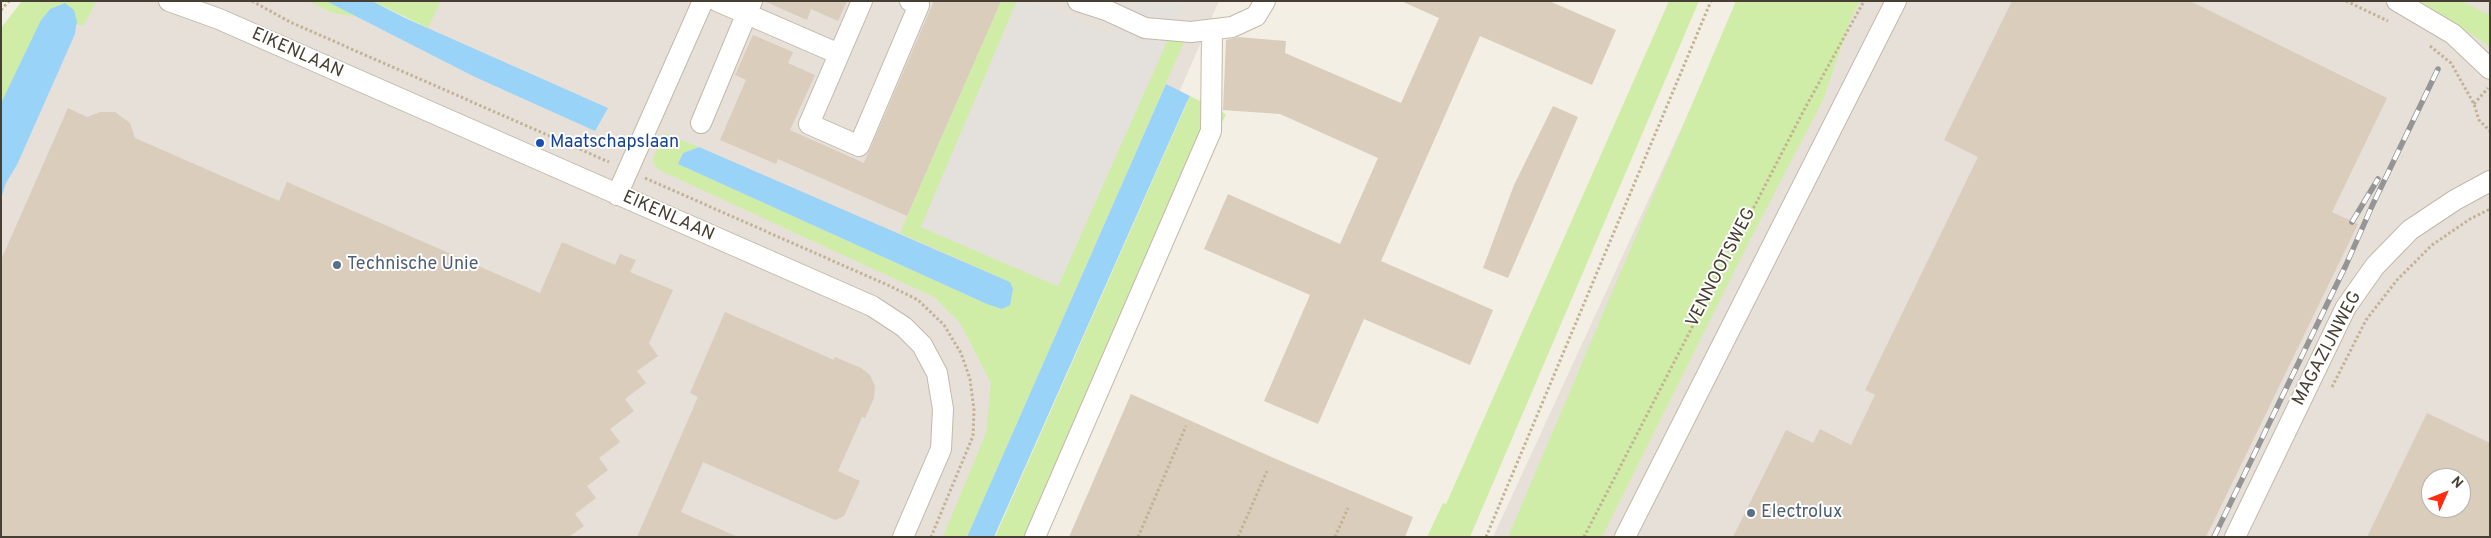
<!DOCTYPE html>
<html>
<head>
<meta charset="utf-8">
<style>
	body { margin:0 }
	#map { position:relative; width:2491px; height:538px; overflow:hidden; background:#f4efe4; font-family:Overpass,sans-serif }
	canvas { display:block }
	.frame { position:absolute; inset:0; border:2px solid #473f33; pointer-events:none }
	.north { position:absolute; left:2421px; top:468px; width:50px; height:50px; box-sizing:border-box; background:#fff; border:1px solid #b5b2ad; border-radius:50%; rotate:46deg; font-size:14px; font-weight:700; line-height:20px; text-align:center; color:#473f33 }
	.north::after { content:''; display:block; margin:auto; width:18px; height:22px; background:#ff2d10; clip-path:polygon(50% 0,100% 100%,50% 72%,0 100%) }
</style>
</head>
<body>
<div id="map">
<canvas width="2491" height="538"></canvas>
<div class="frame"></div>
<div class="north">N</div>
</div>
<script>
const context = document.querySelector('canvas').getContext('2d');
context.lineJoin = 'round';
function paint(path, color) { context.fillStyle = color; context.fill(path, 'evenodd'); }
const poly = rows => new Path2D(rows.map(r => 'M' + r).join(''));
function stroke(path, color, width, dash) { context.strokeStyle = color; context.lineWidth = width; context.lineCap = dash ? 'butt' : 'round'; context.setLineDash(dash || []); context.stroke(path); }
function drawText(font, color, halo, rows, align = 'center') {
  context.font = font + ' Overpass,sans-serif'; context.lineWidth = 4; context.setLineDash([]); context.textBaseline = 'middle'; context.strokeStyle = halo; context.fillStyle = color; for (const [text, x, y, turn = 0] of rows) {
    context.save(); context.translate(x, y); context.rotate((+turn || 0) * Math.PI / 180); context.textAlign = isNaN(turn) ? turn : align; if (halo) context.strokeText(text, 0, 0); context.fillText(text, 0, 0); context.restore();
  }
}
const industrial = poly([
	[88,1,370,1,427,28,441,1,1219,1,985,537,1,537,1,199,6,183,17,165],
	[1740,1,2490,1,2490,537,1493,537],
	[2431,478,2461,478,2461,508,2431,508]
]);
const green = poly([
	[22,1,96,1,84,25,77,25,77,22,50,9,46,14,1,103,1,28],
	[308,1,326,1,358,17,333,13],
	[372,1,441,1,428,28],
	[1001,1,1017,1,921,227,1058,286,1169,37,1184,42,967,537,943,537,986,433,991,383,960,323,934,297,659,170,652,161,664,133,699,147,683,153,678,164,987,304,1002,309,1010,305,1013,289,1010,282,900,233],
	[1669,1,1699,1,1470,537,1427,537,1443,503,1446,504],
	[1736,1,1860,1,1852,16,1823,100,1750,240,1602,537,1508,537],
	[2419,1,2461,1,2490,15,2490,47,2448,18],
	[1190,96,1226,114,1040,537,995,537]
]);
const parking = poly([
	[1017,1,1030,1,1110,34,1125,1,1185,1,1058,286,921,227]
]);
const water = poly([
	[326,1,372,1,405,18,608,108,595,131,475,77],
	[65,3,74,10,77,22,75,34,17,165,6,183,1,199,1,103,41,20,50,9],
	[1166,84,1190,96,1186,104,994,537,967,537],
	[699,147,1010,282,1013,289,1010,305,1002,309,987,304,678,164,683,153]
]);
const building = poly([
	[764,1,847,1,838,21,811,9,807,20],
	[934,1,1001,1,907,216,778,159,776,164,720,140,746,80,735,75,753,35,793,52,788,63,815,75,790,130,864,163],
	[1401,1,1549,1,1616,30,1592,85,1480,36,1381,261,1493,310,1470,365,1364,319,1318,424,1264,401,1310,295,1204,249,1228,194,1340,244,1378,158,1280,114,1223,110,1226,40,1238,37,1286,41,1285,53,1401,103,1439,18],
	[2012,1,2190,1,2387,98,2332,212,2358,224,2206,537,1733,537,1786,430,1813,443,1820,429,1851,445,1875,395,1865,390,1978,157,1944,140],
	[1553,106,1578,117,1508,278,1483,268,1514,185],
	[68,108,87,117,100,112,115,112,130,123,135,138,279,201,287,182,540,293,562,242,615,265,620,254,636,260,630,272,673,290,649,343,658,356,637,371,646,383,625,399,634,411,610,429,620,442,599,458,608,470,587,486,596,498,575,514,584,526,569,537,1,537,1,260],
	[725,312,834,360,835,357,861,368,870,375,875,386,874,398,865,418,862,417,838,471,860,481,844,516,835,520,703,462,681,512,738,537,637,537,698,397,690,393],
	[1131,394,1276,459,1413,517,1405,537,1069,537],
	[2427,413,2490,443,2490,537,2367,537],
	[2431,478,2461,478,2461,508,2431,508]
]);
const path = poly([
	[252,1,290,22,609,162],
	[2346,1,2388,21],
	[1,10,9,1],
	[2430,46,2451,63,2474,104,2479,120,2490,131],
	[2474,104,2488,88],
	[645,178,892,287,918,300,944,325,961,353,970,379,974,410,973,436,931,537],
	[2332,387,2366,320,2397,280,2432,245,2470,219,2490,209],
	[1138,537,1186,426],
	[1238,537,1267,471],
	[1335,537,1348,508],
	[1486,537,1711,1],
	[1584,537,1804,110,1864,1]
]);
const minor = poly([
	[169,1,219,19,872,306,904,327,922,345,937,373,943,409,941,449,903,537],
	[717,1,839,54],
	[862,1,809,124,859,146,919,5,910,1],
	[1078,1,1106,10,1145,28,1191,32,1232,27,1256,16,1265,1],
	[2397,1,2453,34,2490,69],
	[701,123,752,1],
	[617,195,703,1],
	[1035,537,1211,131,1212,30],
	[1625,537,1896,1],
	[2235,537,2346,307,2375,266,2410,230,2455,200,2490,181]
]);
const rail = poly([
	[2352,222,2378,179],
	[2214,537,2346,265,2372,206,2438,69]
]);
const markers = [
	[540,143,5,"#1a4fb4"],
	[337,265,5,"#5c6f8a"],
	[1751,513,5,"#5c6f8a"]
];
const streetNames = [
	["EIKENLAAN",297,54,24],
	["EIKENLAAN",668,217,24],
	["VENNOOTSWEG",1722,268,-63],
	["MAGAZIJNWEG",2328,349,-62]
];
const transitNames = [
	["Maatschapslaan",550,143]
];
const serviceNames = [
	["Technische Unie",347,265],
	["Electrolux",1761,513]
];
paint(industrial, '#e6e0d9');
paint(green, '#d0eda8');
paint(parking, '#e4e1dd');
paint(water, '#99d4f8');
paint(building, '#dacdbb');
stroke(minor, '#c3b9a9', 22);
stroke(path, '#c4b295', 3, [2.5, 2.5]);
stroke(minor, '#fff', 20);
stroke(rail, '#959595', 5.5);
stroke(rail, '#fff', 4, [11]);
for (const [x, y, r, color] of markers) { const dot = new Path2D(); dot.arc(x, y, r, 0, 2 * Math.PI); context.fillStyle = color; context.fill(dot); stroke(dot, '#fff', 2); }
drawText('18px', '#473f33', '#fff', streetNames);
drawText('18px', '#164399', '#fff', transitNames, 'left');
drawText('18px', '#4e5e75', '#fff', serviceNames, 'left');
</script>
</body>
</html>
